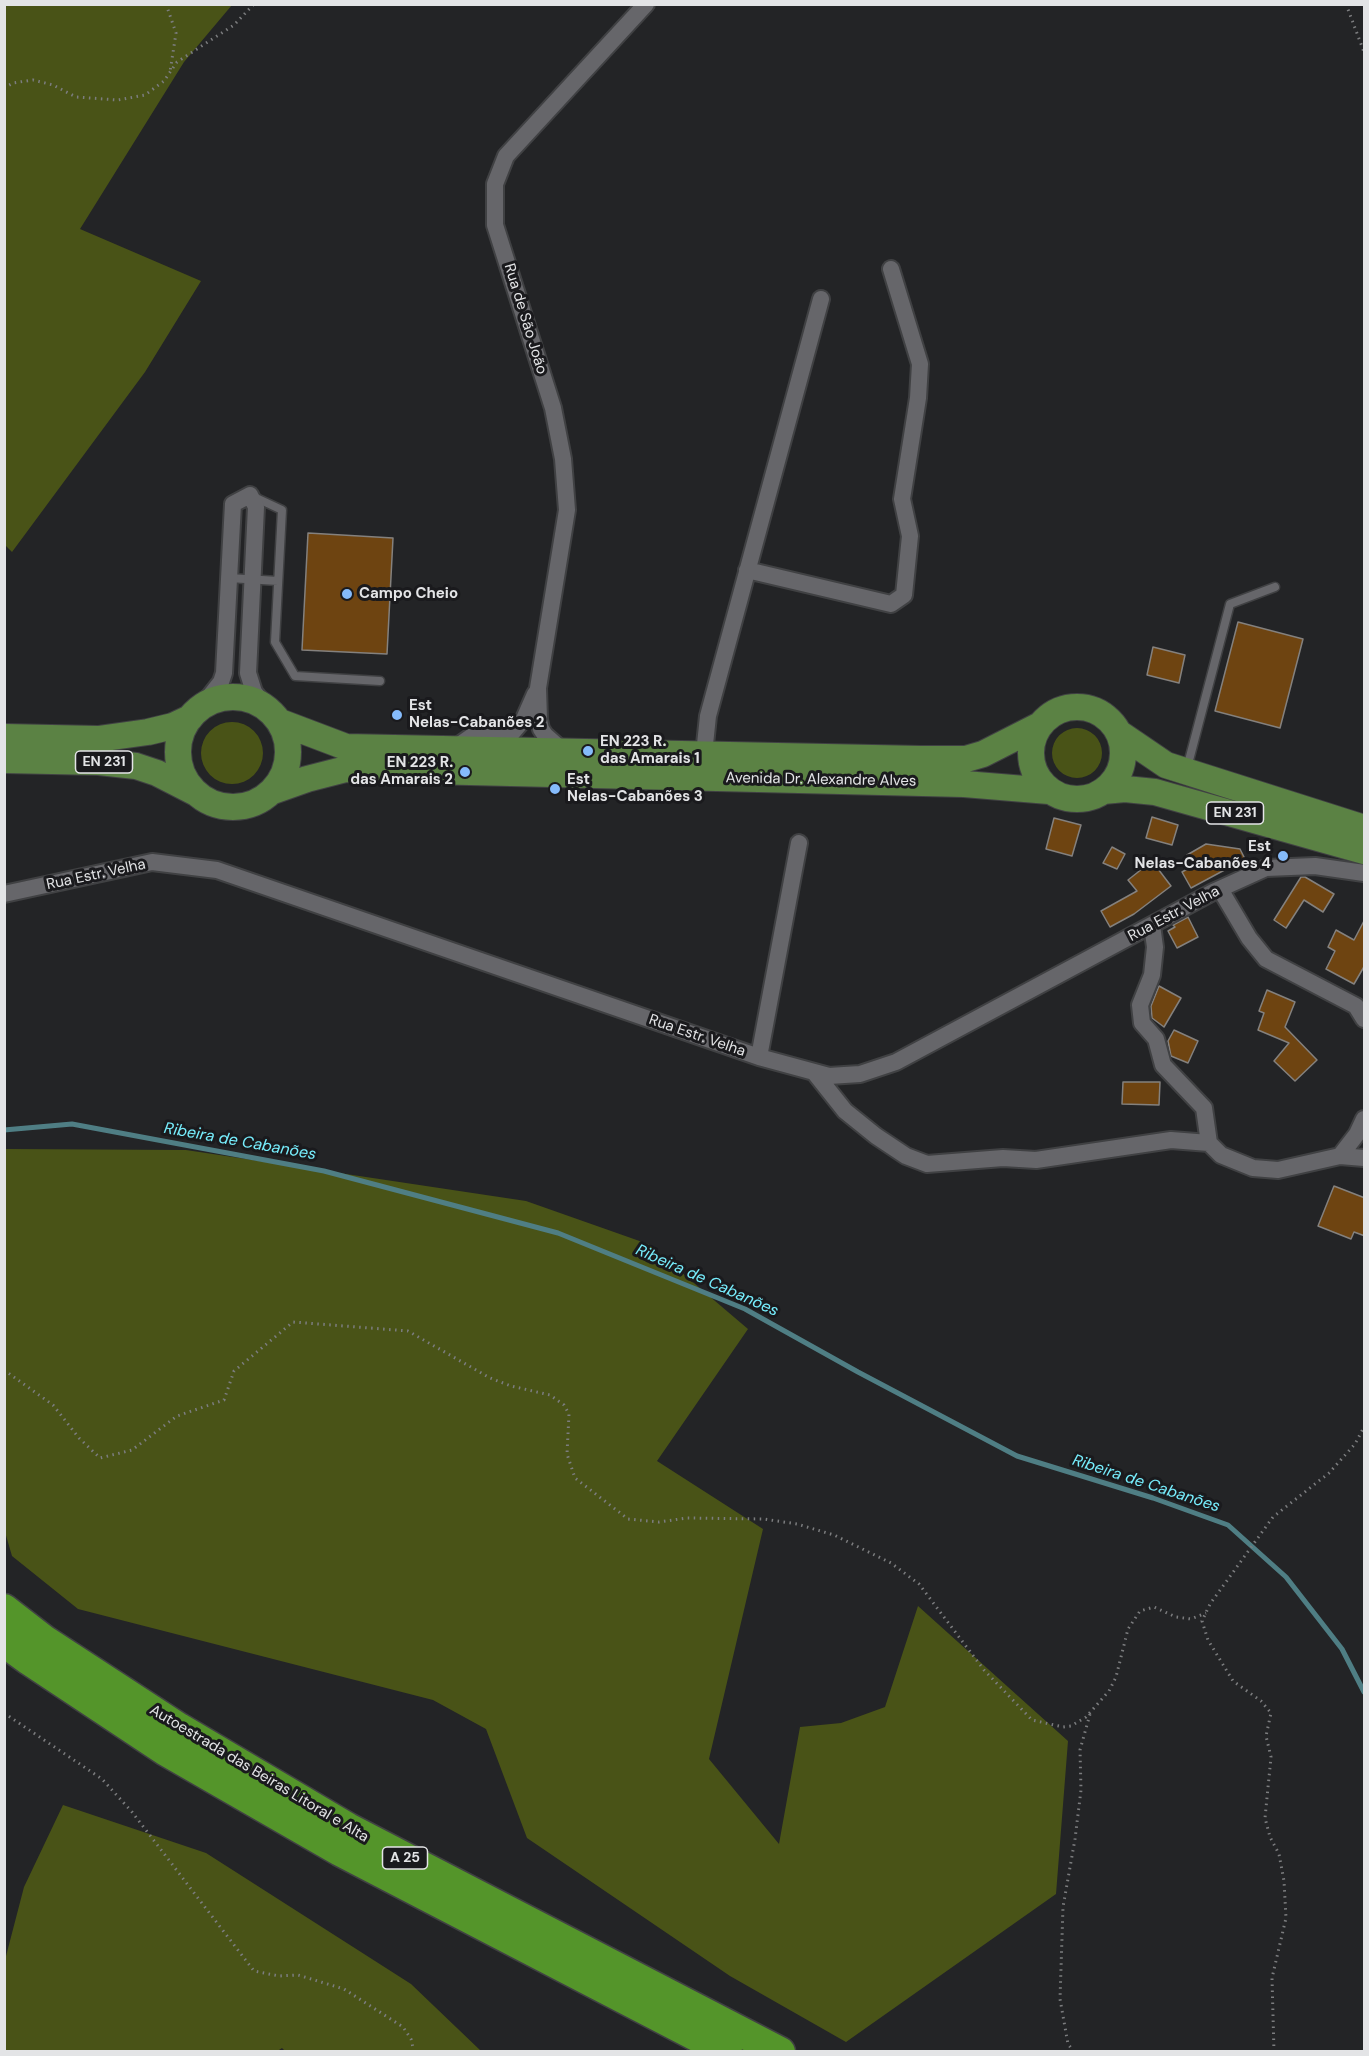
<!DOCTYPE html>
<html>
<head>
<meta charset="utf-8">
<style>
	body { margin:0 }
	#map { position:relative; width:1369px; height:2056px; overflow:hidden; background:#232426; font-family:"DM Sans",sans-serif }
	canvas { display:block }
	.frame { position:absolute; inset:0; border:6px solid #e3e4e6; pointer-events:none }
</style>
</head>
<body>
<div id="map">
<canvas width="1369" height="2056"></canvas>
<div class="frame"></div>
</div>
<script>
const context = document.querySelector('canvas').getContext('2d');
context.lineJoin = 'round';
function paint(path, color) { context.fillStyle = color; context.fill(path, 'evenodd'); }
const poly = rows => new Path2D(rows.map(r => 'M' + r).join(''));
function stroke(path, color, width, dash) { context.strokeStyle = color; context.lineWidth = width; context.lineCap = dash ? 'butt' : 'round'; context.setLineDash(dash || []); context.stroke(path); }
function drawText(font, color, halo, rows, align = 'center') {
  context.font = font + ' "DM Sans",sans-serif'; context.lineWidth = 6; context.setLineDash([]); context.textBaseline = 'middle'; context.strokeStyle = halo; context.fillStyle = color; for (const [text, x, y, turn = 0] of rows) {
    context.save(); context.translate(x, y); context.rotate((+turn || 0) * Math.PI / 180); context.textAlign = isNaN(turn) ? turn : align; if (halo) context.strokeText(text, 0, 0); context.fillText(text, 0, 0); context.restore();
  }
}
const green = poly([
	[4,5,232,5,184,62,80,229,201,281,145,372,12,552,4,544],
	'201 753a31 31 0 1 1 62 0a31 31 0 1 1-62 0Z',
	'1052 753a25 25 0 1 1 50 0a25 25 0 1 1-50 0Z',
	[5,1149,186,1150,526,1201,648,1244,748,1329,657,1461,763,1529,709,1759,779,1844,800,1727,841,1723,885,1707,918,1606,1068,1741,1056,1894,846,2042,730,1976,527,1838,486,1729,433,1700,78,1609,12,1556,5,1532],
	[63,1805,206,1853,411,1984,481,2051,286,2052,282,2048,276,2052,5,2051,5,1960,24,1887]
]);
const stream = poly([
	[4,1130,72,1124,324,1171,558,1233,745,1309,858,1372,1017,1456,1153,1498,1228,1525,1286,1577,1342,1649,1364,1692]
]);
const building = poly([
	[308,533,393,538,387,654,302,650,308,533],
	[1238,622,1303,639,1280,728,1215,711,1238,622],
	[1153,647,1185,655,1179,683,1147,675,1153,647],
	[1152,817,1178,825,1172,845,1146,838,1152,817],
	[1054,818,1081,825,1072,856,1046,849,1054,818],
	[1206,844,1240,849,1245,859,1191,888,1182,872,1193,866,1187,855,1206,844],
	[1112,847,1125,854,1117,869,1103,863,1112,847],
	[1152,861,1171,886,1134,914,1110,927,1101,911,1137,891,1128,880,1152,861],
	[1301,877,1305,877,1334,894,1323,912,1304,900,1286,928,1274,920,1301,877],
	[1188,917,1198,937,1177,948,1168,931,1175,927,1173,925,1188,917],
	[1365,919,1365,965,1354,984,1326,969,1335,951,1328,947,1336,930,1354,940,1365,919],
	[1159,986,1181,998,1164,1027,1152,1018,1151,1006,1159,986],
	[1267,990,1295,1002,1285,1027,1317,1060,1295,1081,1274,1061,1289,1043,1258,1030,1264,1013,1259,1011,1267,990],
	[1174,1030,1198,1041,1188,1063,1171,1056,1168,1041,1174,1030],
	[1123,1082,1160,1082,1159,1105,1122,1104,1123,1082],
	[1334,1186,1365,1198,1365,1236,1354,1232,1351,1239,1318,1226,1334,1186]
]);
const path = poly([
	[166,4,176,33,170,72],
	[1346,4,1364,52],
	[4,88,13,83,33,80,53,85,76,97,118,100,145,95,164,81,177,62,234,25,254,4],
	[4,1370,53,1405,79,1438,100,1458,132,1450,177,1416,224,1400,234,1371,293,1322,408,1331,490,1378,511,1386,550,1395,564,1405,569,1414,567,1454,575,1478,628,1519,659,1522,687,1518,764,1519,797,1524,834,1535,891,1563,919,1584,984,1670,1032,1720,1063,1727,1071,1726,1086,1717,1109,1691,1116,1677,1128,1629,1140,1611,1154,1607,1176,1617,1191,1619,1206,1613],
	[4,1713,102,1779,132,1812,254,1971,279,1976,298,1975,344,1989,403,2027,411,2039,414,2052],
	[1074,2052,1068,2044,1060,1999,1063,1907,1075,1839,1081,1790,1080,1750,1090,1714],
	[1274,2052,1272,1978,1286,1918,1284,1881,1279,1854,1270,1837,1265,1818,1271,1757,1266,1736,1271,1713,1261,1701,1233,1681,1208,1640,1202,1621,1210,1604,1273,1517,1329,1473,1355,1444,1364,1427]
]);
const lane = poly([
	[252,496,282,510,275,642,295,676,380,681],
	[229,578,278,581],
	[1187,768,1230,604,1275,587]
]);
const street = poly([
	[747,570,891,604,904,595,910,536,902,499,918,398,920,364,891,269],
	[202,706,221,682,224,673,233,504,250,495,256,507,248,673,254,692,265,706],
	[455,748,472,736,505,736,512,733,524,719,535,694],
	[562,750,545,735,541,729,539,720,538,688,567,510,563,459,553,408,495,225,495,184,506,156,646,4],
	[704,754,708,716,821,299],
	[1220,889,1249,938,1266,959,1356,1006,1364,1019],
	[4,894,152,862,217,870,759,1057,829,1076,860,1074,896,1062,1213,892,1266,868,1315,866,1364,873],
	[1152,925,1155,947,1152,975,1140,1005,1142,1023,1156,1039,1163,1065,1204,1108,1209,1143,1221,1155,1253,1168,1278,1170,1340,1156,1364,1158],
	[759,1057,799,843],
	[814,1072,845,1111,876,1136,906,1156,927,1164,1003,1158,1036,1160,1171,1140,1209,1143],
	[1340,1156,1357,1134,1364,1119]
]);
const primary = poly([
	'178 752a55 55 0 1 1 110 0a55 55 0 1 1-110 0Z',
	'1031 753a46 46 0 1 1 92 0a46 46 0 1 1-92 0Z',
	[280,722,346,747,921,759,966,759,983,754,1040,725],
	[1119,733,1166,765,1364,828],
	[4,737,98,739,148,732,173,726,190,718],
	[4,760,99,762,136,766,157,773,196,793],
	[273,791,307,779,346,769,964,784,1049,791],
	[1103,791,1125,789,1155,792,1364,851]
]);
const highway = poly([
	[4,1609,44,1640,179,1728,348,1828,780,2052],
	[4,1642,29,1660,166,1751,340,1851,727,2052]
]);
const markers = [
	[347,594,6,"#85bbfb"],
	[397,715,6,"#85bbfb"],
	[588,751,6,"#85bbfb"],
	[465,772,6,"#85bbfb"],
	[555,789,6,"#85bbfb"],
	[1283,856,6,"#85bbfb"]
];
const shields = [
	[104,762,57],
	[1235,813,57],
	[405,1858,45]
];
const shieldNames = [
	["EN 231",104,762],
	["EN 231",1235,813],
	["A 25",405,1858]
];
const streetNames = [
	["Rua de São João",525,319,73],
	["Avenida Dr. Alexandre Alves",821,780,1],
	["Rua Estr. Velha",96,875,-12],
	["Rua Estr. Velha",1174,914,-28],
	["Rua Estr. Velha",697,1036,19],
	["Autoestrada das Beiras Litoral e Alta",259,1774,31]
];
const poiNames = [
	["Campo Cheio",359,594],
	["Est",409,706],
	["Nelas-Cabanões 2",409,723],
	["EN 223 R.",600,742],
	["das Amarais 1",600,759],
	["EN 223 R.",453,763,"right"],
	["das Amarais 2",453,780,"right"],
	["Est",567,780],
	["Nelas-Cabanões 3",567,797],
	["Est",1271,847,"right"],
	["Nelas-Cabanões 4",1271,864,"right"]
];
const waterNames = [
	["Ribeira de Cabanões",240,1142,10],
	["Ribeira de Cabanões",707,1281,24],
	["Ribeira de Cabanões",1146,1484,18]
];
paint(green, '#495317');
stroke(stream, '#4f7e84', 5);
paint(building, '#6e4411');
stroke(building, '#84817e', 1.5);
stroke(lane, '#404143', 11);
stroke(street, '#404143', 20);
stroke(primary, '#404143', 28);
stroke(highway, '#404143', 33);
stroke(path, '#7c7d7f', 3, [1.5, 4.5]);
stroke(lane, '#66666a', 8);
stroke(street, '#66666a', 16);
stroke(primary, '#5b8244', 26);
stroke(highway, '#54952a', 30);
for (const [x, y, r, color] of markers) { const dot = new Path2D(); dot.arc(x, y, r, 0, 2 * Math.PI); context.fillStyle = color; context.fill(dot); stroke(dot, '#1a1a1d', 2); }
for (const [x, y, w] of shields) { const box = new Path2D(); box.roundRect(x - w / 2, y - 11, w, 22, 4.5); context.fillStyle = '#1a1a1d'; context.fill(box); stroke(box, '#e3e4e6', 1.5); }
drawText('bold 14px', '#e3e4e6', null, shieldNames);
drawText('15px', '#e3e4e6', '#1a1a1d', streetNames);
drawText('bold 15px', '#e3e4e6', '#1a1a1d', poiNames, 'left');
drawText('italic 16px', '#77eefd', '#1a1a1d', waterNames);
</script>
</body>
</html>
